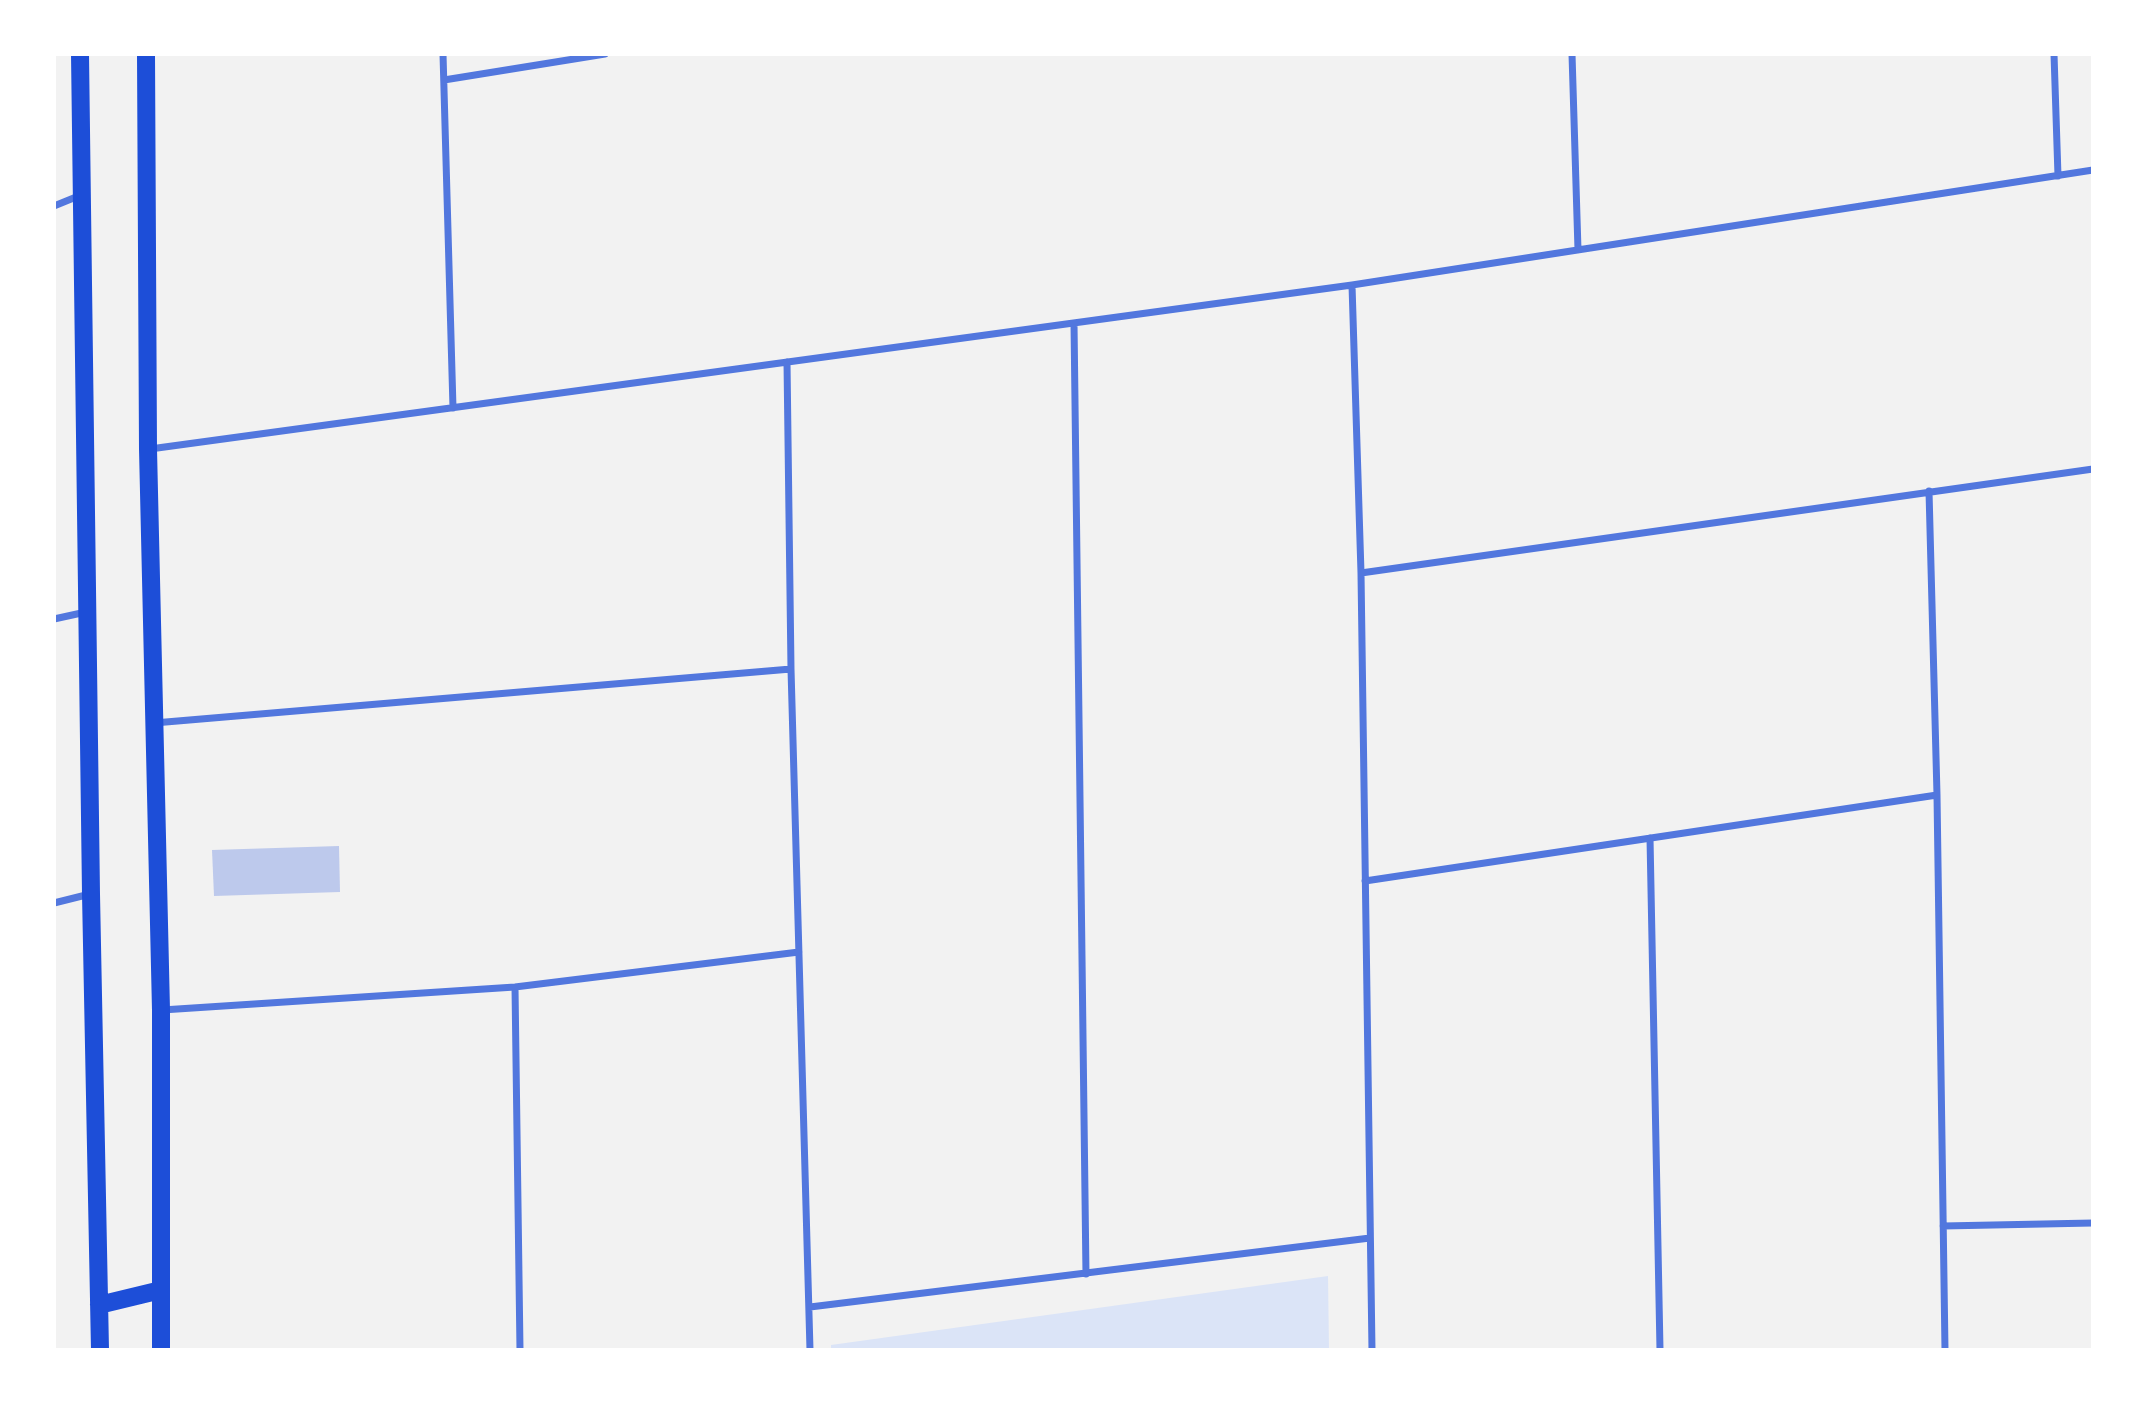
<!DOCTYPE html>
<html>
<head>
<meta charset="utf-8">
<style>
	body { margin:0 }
	#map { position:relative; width:2147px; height:1404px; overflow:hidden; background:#f2f2f2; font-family:Cabin,sans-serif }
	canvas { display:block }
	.frame { position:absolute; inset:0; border:56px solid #fff; pointer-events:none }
</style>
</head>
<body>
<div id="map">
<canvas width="2147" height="1404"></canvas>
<div class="frame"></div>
</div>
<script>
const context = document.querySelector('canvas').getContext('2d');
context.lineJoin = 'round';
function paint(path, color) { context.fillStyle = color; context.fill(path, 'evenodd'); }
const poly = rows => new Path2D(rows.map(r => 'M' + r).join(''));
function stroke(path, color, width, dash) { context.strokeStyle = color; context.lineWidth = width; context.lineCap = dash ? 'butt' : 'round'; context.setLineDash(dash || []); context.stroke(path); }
const green = poly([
	[1328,1276,1329,1350,831,1350,831,1345]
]);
const building = poly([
	[339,846,340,892,214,896,212,850]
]);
const minor = poly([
	[443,54,453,408],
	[1572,54,1578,250],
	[2054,54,2058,176],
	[444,80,605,54],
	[54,206,81,195],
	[1352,285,1361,573,1372,1350],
	[1074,323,1086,1274],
	[787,362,791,669,810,1350],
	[150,449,1352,285,2093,170],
	[1929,491,1937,795,1945,1350],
	[1361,573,2093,469],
	[54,619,86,612],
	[154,723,791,669],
	[1650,838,1660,1350],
	[1365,881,1937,795],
	[54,903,90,894],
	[515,987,520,1350],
	[162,1010,515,987,799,952],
	[1943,1226,2093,1223],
	[810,1307,1370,1238]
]);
const primary = poly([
	[80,54,91,894,100,1350],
	[146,54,148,449,161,1010,161,1350],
	[99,1305,161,1290]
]);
paint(green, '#dbe4f7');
paint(building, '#bdc9ec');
stroke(minor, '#5277de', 7);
stroke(primary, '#1d4ed8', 18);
</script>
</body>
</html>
